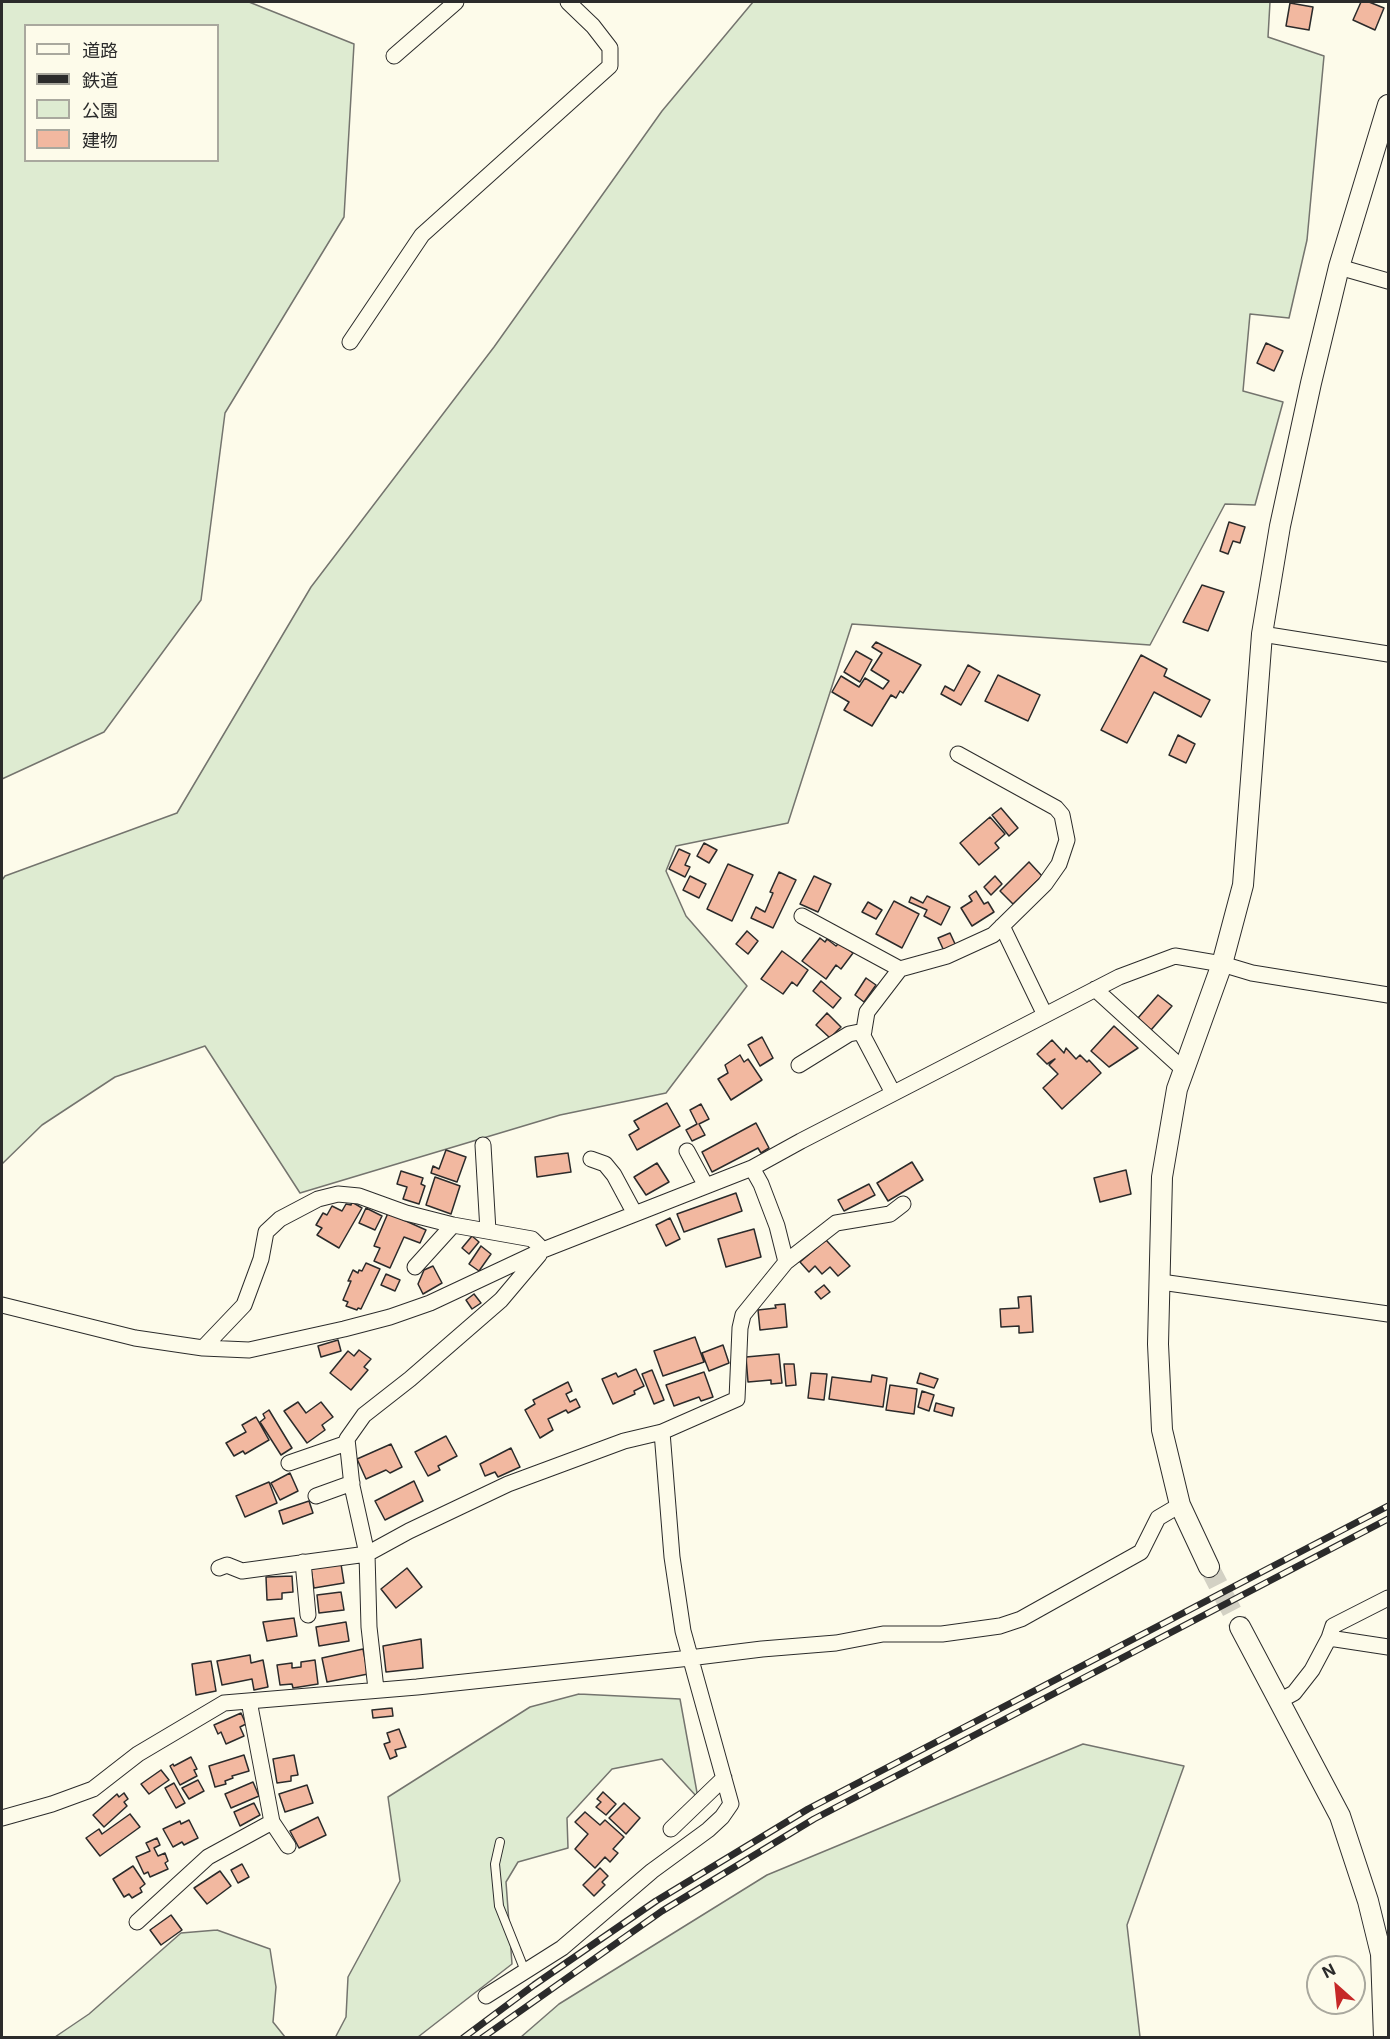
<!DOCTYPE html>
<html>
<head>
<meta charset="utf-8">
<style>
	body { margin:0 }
	#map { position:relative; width:1390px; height:2039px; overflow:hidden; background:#fdfbea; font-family:Inter,"Noto Sans JP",sans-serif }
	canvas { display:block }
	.frame { position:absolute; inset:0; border:3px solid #2b2b2b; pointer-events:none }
	.legend { position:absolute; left:24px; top:24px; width:195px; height:138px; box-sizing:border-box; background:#fdfbea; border:2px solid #a9a89e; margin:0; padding:8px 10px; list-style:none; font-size:18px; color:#2b2b2b }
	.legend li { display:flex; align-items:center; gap:12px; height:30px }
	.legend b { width:30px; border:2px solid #a9a89e }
	.north { position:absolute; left:1306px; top:1955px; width:60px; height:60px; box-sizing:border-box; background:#fdfbea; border:2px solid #a9a89e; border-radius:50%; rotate:333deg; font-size:16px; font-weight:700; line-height:24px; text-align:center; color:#2b2b2b }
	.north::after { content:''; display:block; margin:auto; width:21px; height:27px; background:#c62828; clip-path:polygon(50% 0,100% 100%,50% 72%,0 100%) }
</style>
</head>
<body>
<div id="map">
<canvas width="1390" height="2039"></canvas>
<div class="frame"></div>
<ul class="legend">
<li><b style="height:8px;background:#fdfbea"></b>道路</li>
<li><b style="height:8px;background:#2b2b2b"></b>鉄道</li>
<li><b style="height:16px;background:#deebd1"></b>公園</li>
<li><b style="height:16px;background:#f2b8a0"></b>建物</li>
</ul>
<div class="north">N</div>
</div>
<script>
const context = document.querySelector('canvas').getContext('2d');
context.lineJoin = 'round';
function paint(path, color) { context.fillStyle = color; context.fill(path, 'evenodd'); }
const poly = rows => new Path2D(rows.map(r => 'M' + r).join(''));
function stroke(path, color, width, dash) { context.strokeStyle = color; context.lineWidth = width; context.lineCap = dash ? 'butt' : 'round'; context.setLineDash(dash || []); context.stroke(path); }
const green = poly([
	[2,2,249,2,354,44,344,217,225,413,201,600,104,732,2,779,2,2],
	[26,26,218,26,218,160,26,160,26,26],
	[753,2,1270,2,1268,37,1324,56,1307,240,1289,318,1250,314,1243,391,1283,402,1255,505,1225,504,1150,645,852,624,788,823,676,846,666,871,686,916,747,986,666,1093,560,1115,300,1193,205,1046,115,1077,42,1125,2,1164,2,880,5,876,177,813,311,587,494,347,662,111,753,2],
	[579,1694,680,1699,698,1798,662,1759,612,1769,567,1818,568,1848,518,1862,506,1882,512,1964,418,2037,335,2038,346,2017,348,1977,400,1881,388,1797,530,1707,579,1694],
	[1083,1744,1184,1766,1127,1925,1140,2037,521,2037,559,2004,767,1875,1083,1744],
	[217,1930,270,1949,276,1987,273,2022,285,2037,55,2037,89,2014,181,1933,217,1930]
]);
const building = poly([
	[1361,2,1369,2,1384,8,1375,30,1353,20,1361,2],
	[1290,3,1313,7,1309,30,1286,26,1290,3],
	[1266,343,1283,351,1274,371,1257,363,1266,343],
	[1229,522,1245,527,1240,543,1233,541,1228,554,1220,551,1229,522],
	[1202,585,1224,592,1208,631,1183,622,1202,585],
	[876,642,921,665,903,693,900,691,896,698,891,695,872,726,844,710,849,702,832,692,841,676,859,687,865,678,883,689,889,681,871,670,882,653,872,647,876,642],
	[856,651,872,660,860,682,844,672,856,651],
	[1141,655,1167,669,1164,676,1210,700,1201,717,1154,692,1127,743,1101,730,1141,655],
	[968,665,980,672,961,705,941,694,945,686,954,691,968,665],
	[998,675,1040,695,1028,721,985,701,998,675],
	[1178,735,1195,744,1186,763,1169,755,1178,735],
	[1001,808,1018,828,1009,836,992,815,1001,808],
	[990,817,1005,834,995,843,999,848,979,865,960,843,990,817],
	[704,843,717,850,709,863,697,856,704,843],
	[679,849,690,854,685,865,690,867,685,877,669,869,679,849],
	[1029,862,1042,876,1013,904,1000,891,1029,862],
	[728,864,753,875,732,921,707,909,728,864],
	[779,872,796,880,773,928,751,918,756,907,765,912,773,893,770,892,779,872],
	[690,876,706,884,699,898,683,890,690,876],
	[814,876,831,884,818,912,800,904,814,876],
	[995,876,1002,884,991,895,984,887,995,876],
	[976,891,984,904,988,902,994,912,972,926,961,908,972,901,969,896,976,891],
	[927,896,950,907,941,925,924,916,927,910,909,902,911,897,923,903,927,896],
	[894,901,919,914,902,948,876,934,894,901],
	[868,902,882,910,876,919,862,912,868,902],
	[747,931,758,941,748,954,736,944,747,931],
	[950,933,956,946,944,951,938,938,950,933],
	[820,938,825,942,827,939,836,946,839,943,853,953,841,969,836,965,826,979,802,961,820,938],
	[782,951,808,970,797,986,792,982,783,994,761,979,782,951],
	[866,978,876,985,864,1002,855,995,866,978],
	[821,981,841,998,833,1008,813,991,821,981],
	[1158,995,1172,1006,1151,1030,1138,1018,1158,995],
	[827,1013,841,1027,830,1038,816,1025,827,1013],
	[1114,1026,1138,1048,1109,1067,1091,1051,1114,1026],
	[762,1037,773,1058,760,1066,748,1045,762,1037],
	[1052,1040,1064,1053,1066,1048,1076,1059,1080,1055,1087,1062,1089,1060,1101,1073,1062,1109,1043,1088,1058,1074,1049,1065,1055,1059,1047,1064,1037,1054,1052,1040],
	[740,1055,744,1062,748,1059,762,1080,731,1100,718,1079,728,1073,725,1065,740,1055],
	[667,1103,680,1126,637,1150,629,1135,639,1129,634,1121,667,1103],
	[701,1104,709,1119,699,1124,705,1135,692,1141,686,1130,697,1124,690,1110,701,1104],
	[756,1123,769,1148,761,1153,758,1148,712,1172,702,1152,756,1123],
	[446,1150,466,1157,457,1182,431,1173,433,1166,439,1169,446,1150],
	[568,1153,571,1172,537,1177,535,1157,568,1153],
	[912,1162,923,1180,888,1201,877,1183,912,1162],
	[657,1163,669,1182,646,1195,634,1177,657,1163],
	[1126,1170,1131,1194,1100,1202,1094,1178,1126,1170],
	[401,1171,423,1178,421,1184,425,1186,419,1204,403,1199,407,1187,397,1184,401,1171],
	[435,1177,460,1186,451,1214,426,1205,435,1177],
	[869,1184,875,1195,844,1211,838,1200,869,1184],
	[736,1193,742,1211,684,1232,677,1214,736,1193],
	[352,1202,362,1208,339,1248,317,1235,322,1228,316,1225,323,1213,327,1215,332,1206,342,1211,346,1204,351,1205,352,1202],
	[366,1208,382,1216,375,1230,359,1223,366,1208],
	[388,1213,426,1230,420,1243,404,1237,390,1268,374,1261,380,1248,374,1246,388,1213],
	[670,1218,680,1239,666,1246,656,1225,670,1218],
	[754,1229,761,1257,726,1267,718,1239,754,1229],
	[472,1236,479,1242,469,1254,462,1248,472,1236],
	[826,1240,850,1266,838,1276,830,1267,822,1274,815,1266,809,1272,800,1262,826,1240],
	[481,1246,491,1254,479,1271,469,1264,481,1246],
	[366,1263,380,1269,361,1309,358,1308,357,1310,346,1306,348,1302,343,1300,351,1281,348,1281,353,1270,358,1273,359,1270,362,1271,366,1263],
	[433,1266,442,1283,423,1294,418,1284,424,1270,433,1266],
	[386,1274,400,1280,395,1291,381,1285,386,1274],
	[824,1285,830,1292,821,1299,815,1292,824,1285],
	[474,1294,481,1303,472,1309,466,1300,474,1294],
	[1031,1296,1033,1332,1019,1333,1019,1326,1001,1327,1000,1309,1019,1308,1018,1297,1031,1296],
	[785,1304,787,1327,760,1330,758,1310,776,1308,775,1305,785,1304],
	[695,1337,704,1362,663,1376,654,1351,695,1337],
	[338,1340,341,1351,321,1357,318,1346,338,1340],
	[723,1345,729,1363,709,1371,702,1353,723,1345],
	[359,1350,371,1359,364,1367,368,1370,351,1390,330,1373,348,1351,354,1356,359,1350],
	[779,1354,782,1383,771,1384,771,1380,748,1382,746,1357,779,1354],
	[784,1364,794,1364,796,1385,786,1386,784,1364],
	[636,1369,644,1386,634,1391,635,1394,613,1404,602,1379,616,1373,618,1377,636,1369],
	[652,1370,664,1400,654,1404,642,1374,652,1370],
	[704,1372,713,1397,701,1401,699,1397,674,1406,666,1385,704,1372],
	[811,1373,827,1374,824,1400,808,1398,811,1373],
	[920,1373,938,1379,934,1388,917,1383,920,1373],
	[872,1375,887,1378,883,1407,829,1399,832,1377,871,1382,872,1375],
	[568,1382,572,1391,566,1394,570,1402,576,1399,580,1407,568,1413,566,1410,548,1419,553,1430,540,1438,525,1410,535,1404,533,1400,568,1382],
	[890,1385,917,1389,914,1414,886,1410,890,1385],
	[922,1391,934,1395,929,1411,918,1407,922,1391],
	[298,1402,306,1413,321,1402,333,1417,322,1425,325,1430,307,1443,284,1411,298,1402],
	[936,1403,954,1408,952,1416,934,1411,936,1403],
	[269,1410,292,1448,281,1455,260,1422,265,1418,263,1414,269,1410],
	[256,1417,269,1440,245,1454,243,1451,234,1456,226,1443,246,1432,242,1425,256,1417],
	[446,1436,457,1456,438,1466,440,1470,428,1476,415,1452,446,1436],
	[391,1444,402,1467,390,1473,386,1470,366,1479,357,1459,391,1444],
	[511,1448,520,1467,498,1477,495,1472,485,1476,480,1464,511,1448],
	[290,1473,298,1491,280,1500,271,1483,290,1473],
	[414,1481,423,1501,385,1520,375,1501,414,1481],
	[269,1482,277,1503,245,1517,236,1496,269,1482],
	[309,1501,313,1513,283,1524,279,1511,309,1501],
	[341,1564,344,1583,314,1588,311,1569,341,1564],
	[407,1568,422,1587,396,1608,381,1589,407,1568],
	[292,1576,293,1592,282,1593,282,1599,267,1600,266,1577,292,1576],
	[341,1592,344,1610,319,1613,317,1595,341,1592],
	[294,1618,297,1636,267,1641,263,1622,294,1618],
	[346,1622,349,1641,319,1646,316,1627,346,1622],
	[421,1639,423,1668,386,1672,383,1646,421,1639],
	[363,1649,368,1674,327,1682,322,1658,363,1649],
	[250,1655,251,1663,263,1660,268,1687,254,1690,252,1679,222,1685,217,1661,250,1655],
	[315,1660,318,1684,293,1688,292,1684,280,1685,277,1665,292,1663,292,1668,301,1667,301,1662,315,1660],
	[211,1661,216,1691,196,1695,192,1664,211,1661],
	[392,1708,393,1716,373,1718,372,1710,392,1708],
	[241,1713,246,1724,240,1727,244,1736,226,1744,221,1732,218,1734,214,1725,241,1713],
	[399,1729,406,1747,395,1750,397,1756,390,1759,384,1744,390,1742,387,1733,399,1729],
	[244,1755,249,1771,232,1776,233,1778,225,1781,226,1784,215,1787,209,1766,244,1755],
	[294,1755,298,1775,291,1776,291,1781,277,1783,273,1759,294,1755],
	[191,1757,197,1769,194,1770,197,1776,180,1785,170,1766,173,1764,174,1766,191,1757],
	[161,1770,169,1780,149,1794,141,1784,161,1770],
	[198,1780,204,1791,189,1799,182,1788,198,1780],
	[253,1782,259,1796,231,1808,225,1794,253,1782],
	[174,1783,185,1803,176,1808,165,1788,174,1783],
	[307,1785,313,1803,285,1812,279,1794,307,1785],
	[603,1792,616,1804,606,1815,596,1807,601,1802,597,1799,603,1792],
	[124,1793,128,1799,124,1802,127,1806,104,1827,93,1815,117,1794,119,1797,124,1793],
	[254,1803,260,1815,240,1826,234,1812,254,1803],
	[624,1803,640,1818,626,1834,609,1818,624,1803],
	[585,1812,600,1825,605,1820,624,1837,613,1849,618,1853,610,1862,605,1857,595,1868,575,1849,588,1834,575,1822,585,1812],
	[130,1814,140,1827,100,1856,86,1838,99,1829,102,1834,130,1814],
	[318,1817,326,1835,299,1848,290,1831,318,1817],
	[189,1820,198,1838,184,1845,182,1842,173,1847,163,1829,180,1821,181,1824,189,1820],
	[157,1838,160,1845,154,1848,158,1856,165,1853,168,1861,165,1863,168,1869,150,1877,148,1872,144,1874,136,1857,150,1851,146,1843,157,1838],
	[242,1864,249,1877,238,1883,231,1870,242,1864],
	[133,1866,145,1884,140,1888,142,1892,132,1898,129,1894,124,1897,113,1879,133,1866],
	[600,1868,608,1876,602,1882,605,1885,594,1896,583,1885,600,1868],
	[220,1871,231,1886,207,1904,194,1888,220,1871],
	[171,1915,182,1930,161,1945,150,1930,171,1915]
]);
const tertiaryTunnel = poly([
	[1209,1567,1240,1627]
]);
const service = poly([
	[500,1842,495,1864,499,1906,525,1971]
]);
const minor = poly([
	[394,56,456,2],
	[1339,267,1388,281],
	[350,342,422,235,610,66,610,48,593,26,568,2],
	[1262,634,1388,654],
	[802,916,900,969,867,1012,863,1036,893,1093],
	[1002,926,1045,1015],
	[900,969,947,956,993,935,1045,884,1059,864,1067,840,1062,815,1056,808,958,754],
	[1095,989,1184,1070],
	[799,1065,849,1034,864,1031],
	[483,1145,488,1231],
	[687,1151,706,1186],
	[591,1159,605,1164,614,1175,635,1214],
	[786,1262,836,1223,890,1214,903,1204],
	[415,1267,453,1225],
	[1161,1282,1388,1314],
	[2,1305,135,1338,203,1348,249,1350,344,1329,390,1317,430,1303,543,1250,752,1168,801,1141,1119,977,1175,956,1222,964,1252,973,1388,995],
	[203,1348,244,1305,261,1259,266,1232,280,1219,318,1199,338,1194,359,1196,406,1213,453,1225,532,1239,543,1250],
	[289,1463,347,1443],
	[316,1496,352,1483],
	[303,1562,308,1615],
	[219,1568,227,1565,242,1571,367,1554,409,1531,508,1484,624,1441,662,1432,737,1399,740,1328,743,1315,786,1262,777,1226,761,1184,752,1168],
	[1329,1638,1388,1647],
	[376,1689,369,1627,367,1554,352,1486,347,1439,364,1415,410,1379,501,1300,539,1255],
	[1279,1701,1294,1693,1312,1670,1329,1638,1333,1626,1388,1598],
	[2,1818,52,1804,93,1789,138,1754,224,1703,417,1687,681,1659,762,1649,836,1643,883,1634,942,1634,1000,1626,1021,1619,1141,1552,1158,1518,1180,1505],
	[272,1822,288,1846],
	[671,1829,724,1778],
	[137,1922,208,1857,272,1822,249,1701],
	[486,1996,562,1948,652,1871,708,1830,722,1817,731,1804,683,1631,672,1557,662,1432]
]);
const tertiary = poly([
	[1209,1567,1180,1505,1162,1430,1158,1344,1162,1177,1177,1089,1222,964,1243,885,1262,634,1280,526,1311,383,1339,267,1388,105],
	[1240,1627,1340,1816,1368,1901,1381,1954,1384,2038]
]);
const rail = poly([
	[463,2038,534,1985,656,1901,808,1809,1388,1506],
	[482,2038,662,1911,814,1819,1388,1519]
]);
paint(green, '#deebd1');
stroke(green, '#74746e', 1.5);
paint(building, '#f2b8a0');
stroke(building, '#2b2b2b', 1.5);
stroke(tertiaryTunnel, '#d3d1c4', 20, [20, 10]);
stroke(service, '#2b2b2b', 10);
stroke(minor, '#2b2b2b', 17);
stroke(tertiary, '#2b2b2b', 22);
stroke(service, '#fdfbea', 8);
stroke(minor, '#fdfbea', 15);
stroke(tertiary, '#fdfbea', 20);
stroke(rail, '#2b2b2b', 7);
stroke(rail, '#fdfbea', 4.5, [14]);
</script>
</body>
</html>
